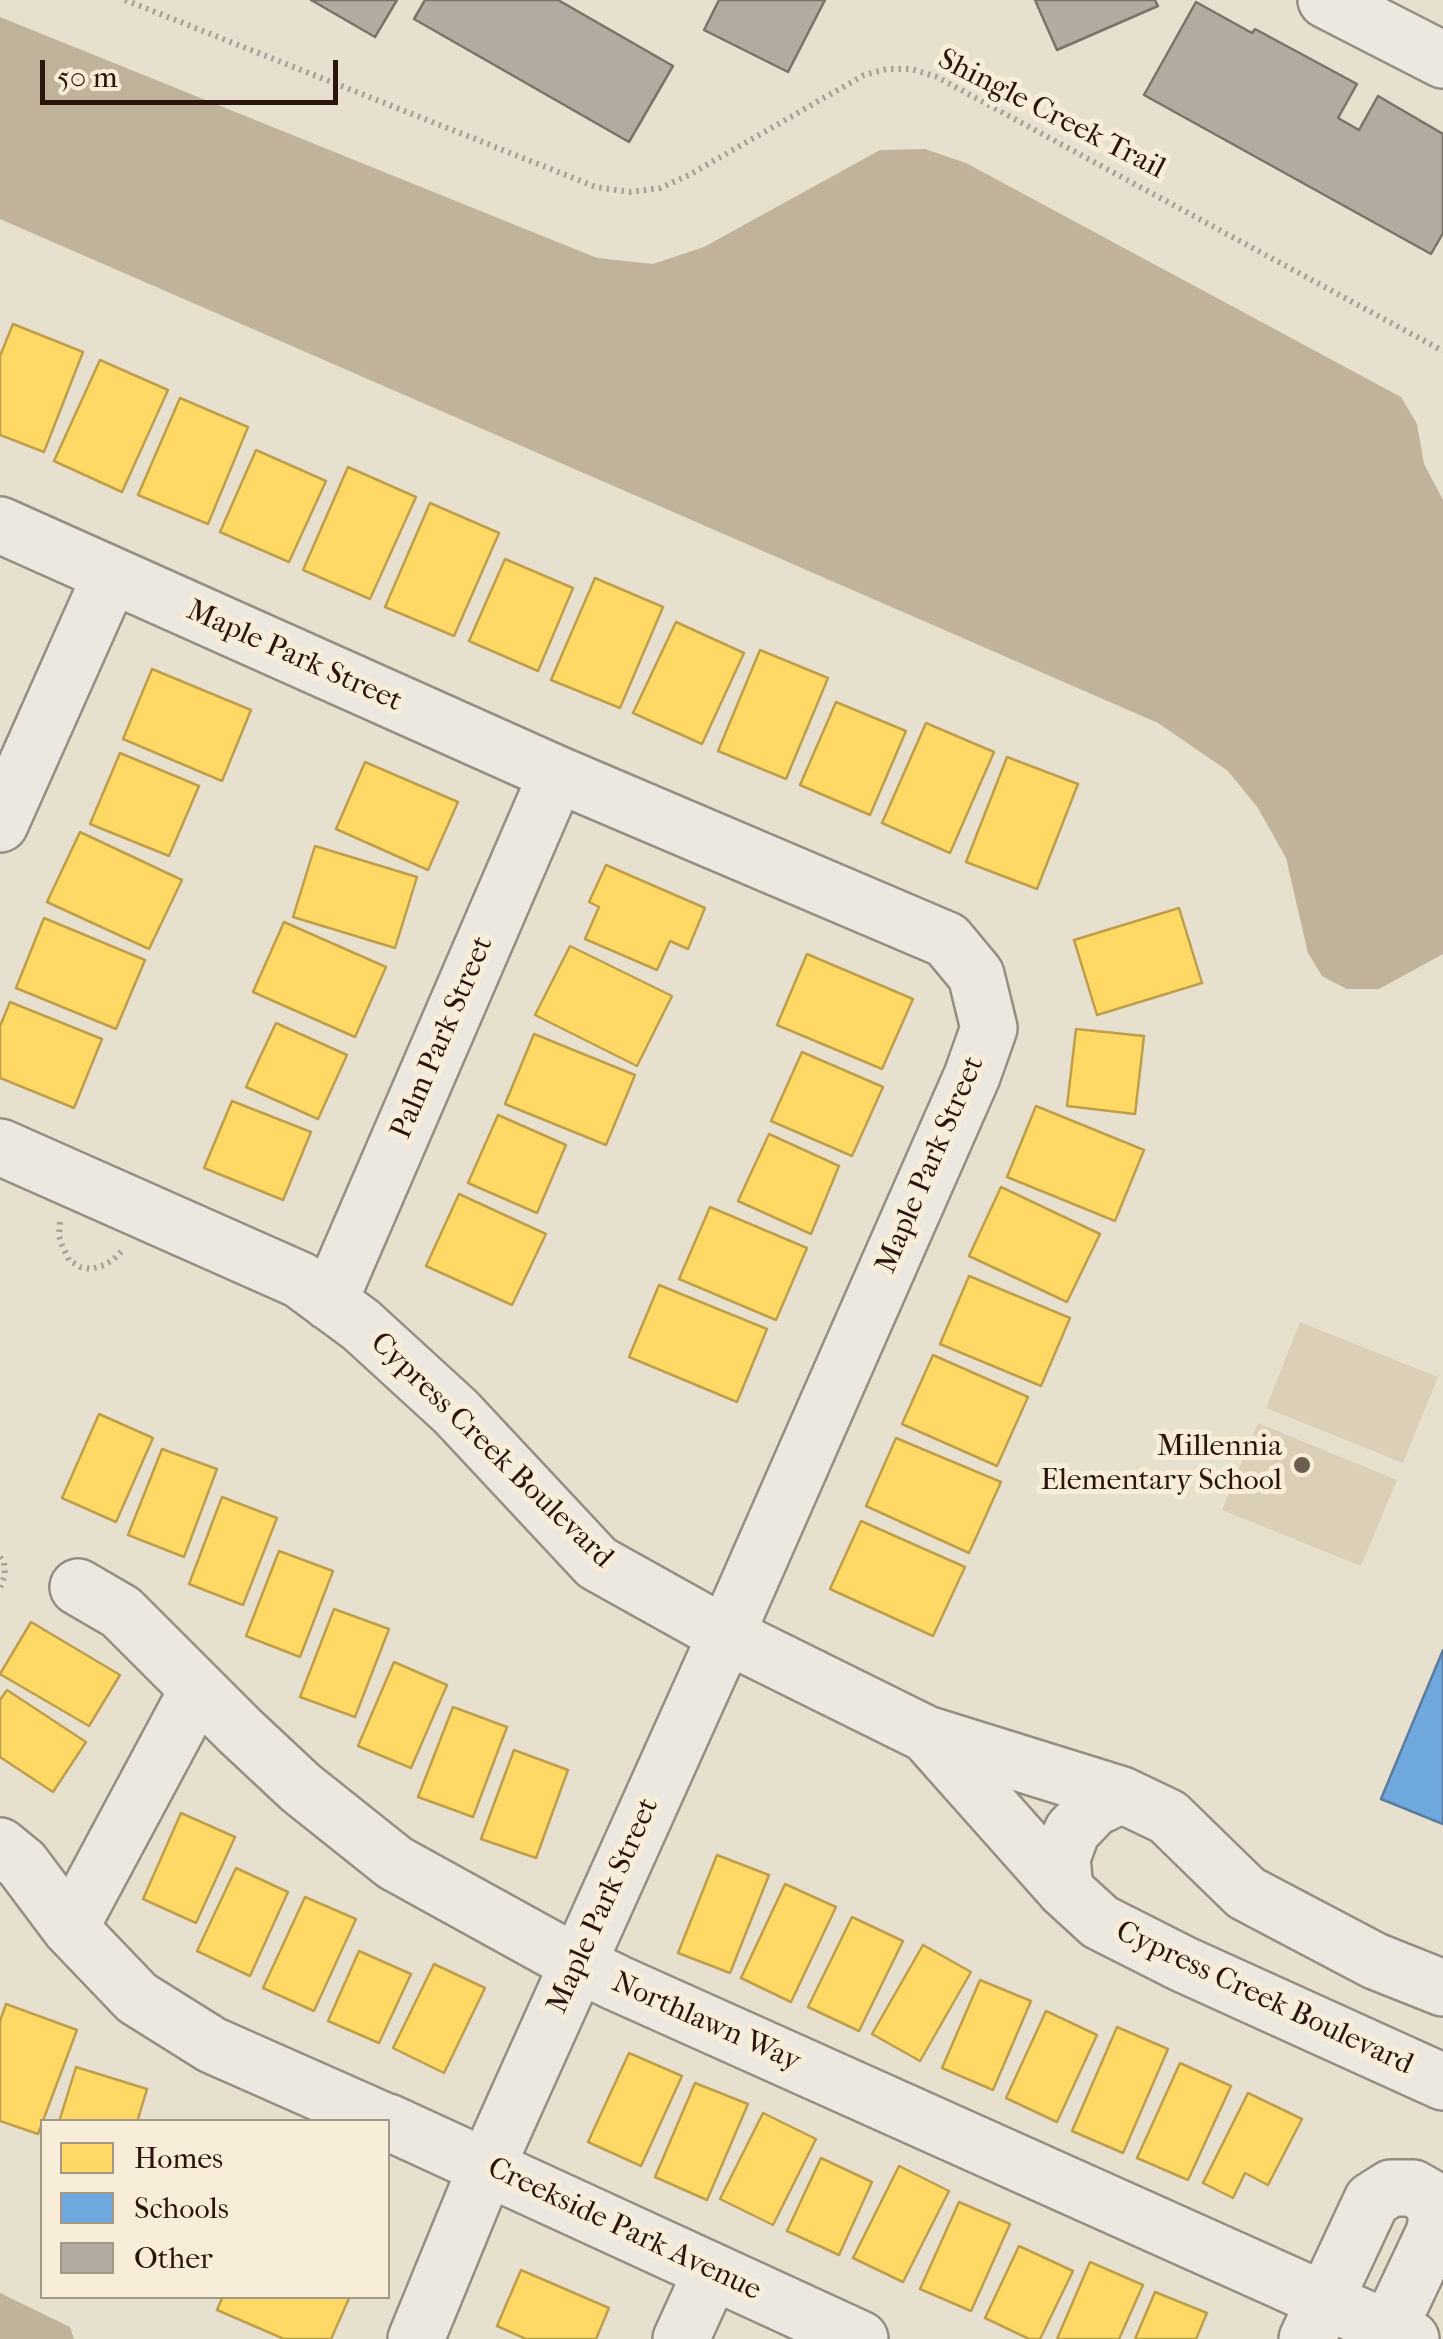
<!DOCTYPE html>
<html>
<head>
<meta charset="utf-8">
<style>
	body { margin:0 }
	#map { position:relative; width:1443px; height:2339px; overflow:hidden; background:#e8e0ce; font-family:"IM FELL French Canon",serif }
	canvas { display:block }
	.legend { position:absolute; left:40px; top:2119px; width:350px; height:180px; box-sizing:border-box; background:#f7edd9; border:2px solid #a59787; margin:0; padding:12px 18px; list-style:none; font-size:30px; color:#2b150c }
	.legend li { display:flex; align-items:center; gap:20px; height:50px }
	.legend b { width:50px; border:2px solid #a59787 }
	.scale { position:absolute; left:40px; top:60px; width:298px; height:45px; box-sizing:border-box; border:5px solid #2b150c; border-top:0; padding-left:12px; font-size:30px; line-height:35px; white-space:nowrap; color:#2b150c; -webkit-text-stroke:8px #f7edd9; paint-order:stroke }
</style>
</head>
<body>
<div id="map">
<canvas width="1443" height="2339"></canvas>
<ul class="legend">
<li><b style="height:28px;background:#ffd966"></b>Homes</li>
<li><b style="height:28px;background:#6fa8dc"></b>Schools</li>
<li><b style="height:28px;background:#b2ab9f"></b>Other</li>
</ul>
<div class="scale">50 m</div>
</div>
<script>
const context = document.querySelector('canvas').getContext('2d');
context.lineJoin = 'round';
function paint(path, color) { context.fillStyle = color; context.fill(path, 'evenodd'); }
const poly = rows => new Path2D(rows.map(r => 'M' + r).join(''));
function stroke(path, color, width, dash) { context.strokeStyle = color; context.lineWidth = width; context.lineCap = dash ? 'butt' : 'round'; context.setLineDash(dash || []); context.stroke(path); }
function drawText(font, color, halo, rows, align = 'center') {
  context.font = font + ' "IM FELL French Canon",serif'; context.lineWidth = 10; context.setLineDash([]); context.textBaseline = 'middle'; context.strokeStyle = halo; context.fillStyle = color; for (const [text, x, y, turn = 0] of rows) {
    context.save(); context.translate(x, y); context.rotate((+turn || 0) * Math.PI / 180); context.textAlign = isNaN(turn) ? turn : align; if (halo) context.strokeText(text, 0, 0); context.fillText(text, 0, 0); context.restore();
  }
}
const green = poly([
	[1300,1322,1438,1377,1403,1463,1266,1408],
	[1258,1423,1397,1480,1361,1566,1222,1510]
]);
const water = poly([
	[0,17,597,258,653,264,704,247,880,150,925,149,966,163,1401,397,1417,424,1424,464,1443,500,1443,954,1379,989,1347,989,1322,976,1308,953,1286,858,1258,808,1228,771,1158,723,0,219],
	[0,2293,70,2327,74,2339,0,2339]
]);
const homes = poly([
	[13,324,83,352,44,452,0,435,0,356,13,324],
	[100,360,168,390,122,492,54,461,100,360],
	[180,398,248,427,208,524,138,495,180,398],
	[256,450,326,481,289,562,220,532,256,450],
	[348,467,416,497,370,599,303,570,348,467],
	[430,503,499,533,454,636,385,607,430,503],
	[505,559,573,588,538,671,469,641,505,559],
	[595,578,663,607,620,708,551,680,595,578],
	[676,622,744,653,702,744,633,713,676,622],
	[760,650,828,678,786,779,718,751,760,650],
	[152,669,251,710,222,781,123,739,152,669],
	[836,702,906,731,870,815,800,785,836,702],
	[926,723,994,752,950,853,882,823,926,723],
	[120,753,199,786,169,856,90,824,120,753],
	[1007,757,1078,784,1037,889,966,862,1007,757],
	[365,762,458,802,428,870,336,829,365,762],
	[80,832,182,880,149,949,47,902,80,832],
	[315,846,417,877,395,948,293,917,315,846],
	[606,865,705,908,688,949,670,941,657,970,585,939,599,907,589,902,606,865],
	[1179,908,1202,983,1097,1015,1074,940,1179,908],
	[44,918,145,960,116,1029,16,988,44,918],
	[284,922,386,967,355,1037,253,992,284,922],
	[570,946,672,996,637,1066,535,1015,570,946],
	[807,954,913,999,882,1069,777,1025,807,954],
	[10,1002,102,1039,74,1108,0,1078,0,1026,10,1002],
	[276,1023,347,1055,318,1119,246,1087,276,1023],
	[1076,1029,1144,1036,1135,1114,1067,1106,1076,1029],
	[534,1034,635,1075,606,1145,505,1104,534,1034],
	[802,1052,883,1087,852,1156,771,1121,802,1052],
	[232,1101,311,1132,283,1200,204,1168,232,1101],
	[1036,1106,1144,1150,1115,1221,1007,1177,1036,1106],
	[498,1115,566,1145,537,1213,468,1183,498,1115],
	[769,1134,839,1166,811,1234,738,1201,769,1134],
	[1001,1187,1100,1234,1067,1302,969,1256,1001,1187],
	[459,1194,546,1234,512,1305,426,1266,459,1194],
	[710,1207,807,1248,776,1320,679,1279,710,1207],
	[969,1276,1070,1318,1041,1386,940,1344,969,1276],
	[659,1285,767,1329,737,1402,629,1357,659,1285],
	[933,1355,1028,1397,997,1466,902,1424,933,1355],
	[99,1414,153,1438,116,1522,62,1498,99,1414],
	[896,1438,1001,1482,969,1553,866,1506,896,1438],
	[162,1449,217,1469,184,1557,128,1535,162,1449],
	[222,1497,277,1518,243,1605,189,1584,222,1497],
	[861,1521,965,1567,933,1636,830,1589,861,1521],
	[279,1551,333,1571,300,1657,246,1636,279,1551],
	[334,1609,389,1629,355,1717,300,1697,334,1609],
	[31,1622,120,1675,89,1726,0,1674,31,1622],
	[394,1662,447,1685,411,1768,358,1746,394,1662],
	[7,1690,86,1742,53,1792,0,1757,0,1700,7,1690],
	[453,1707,507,1727,473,1817,418,1797,453,1707],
	[514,1750,568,1770,536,1858,481,1839,514,1750],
	[181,1813,235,1837,196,1923,143,1899,181,1813],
	[717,1855,769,1875,730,1973,678,1953,717,1855],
	[236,1868,288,1892,250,1976,197,1951,236,1868],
	[785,1884,836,1907,791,2002,741,1978,785,1884],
	[305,1897,356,1919,314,2011,263,1988,305,1897],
	[852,1917,903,1941,859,2031,808,2007,852,1917],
	[923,1945,971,1972,920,2061,872,2034,923,1945],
	[359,1951,411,1974,379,2043,328,2021,359,1951],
	[434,1964,485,1988,444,2073,393,2048,434,1964],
	[980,1980,1031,2001,993,2090,942,2068,980,1980],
	[6,2004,77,2030,38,2134,0,2121,0,2021,6,2004],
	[1046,2011,1097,2035,1057,2122,1006,2098,1046,2011],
	[1117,2027,1168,2049,1123,2153,1072,2131,1117,2027],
	[629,2053,682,2076,641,2166,588,2142,629,2053],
	[1180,2063,1231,2086,1188,2180,1137,2158,1180,2063],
	[76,2067,147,2089,137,2122,59,2122,76,2067],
	[695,2083,748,2104,707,2200,655,2177,695,2083],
	[1248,2093,1302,2119,1268,2185,1245,2173,1233,2198,1203,2183,1248,2093],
	[763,2113,816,2139,773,2225,720,2199,763,2113],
	[821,2158,872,2182,839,2255,787,2231,821,2158],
	[899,2166,949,2191,903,2282,853,2258,899,2166],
	[959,2202,1010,2224,971,2311,920,2289,959,2202],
	[1019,2246,1073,2271,1040,2339,1029,2339,985,2318,1019,2246],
	[1090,2262,1143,2285,1119,2339,1057,2339,1090,2262],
	[521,2270,609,2308,596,2339,526,2339,497,2326,521,2270],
	[1155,2292,1207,2313,1196,2339,1135,2339,1155,2292],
	[223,2296,350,2296,331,2339,284,2339,217,2310,223,2296]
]);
const schools = poly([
	[1443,1650,1443,1824,1381,1799,1443,1650]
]);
const building = poly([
	[311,0,397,0,375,37,311,0],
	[425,0,558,0,673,66,629,142,414,19,425,0],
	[719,0,825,0,788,72,704,30,719,0],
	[1035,0,1155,0,1158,6,1057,50,1035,0],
	[1196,2,1252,33,1255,29,1357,84,1338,118,1359,130,1378,96,1443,134,1443,233,1431,254,1144,95,1196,2]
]);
const path = poly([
	[125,0,596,187,630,192,660,188,689,175,864,75,887,69,911,69,937,77,1443,351],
	[60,1222,59,1236,62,1245,69,1260,80,1267,91,1269,104,1265,113,1260,123,1250],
	[0,1557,4,1562,5,1575,0,1588]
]);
const minor = poly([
	[1326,0,1443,60],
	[0,525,557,774,947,940,976,975,989,1028,972,1076,726,1635,487,2166,416,2339],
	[0,824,111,575],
	[0,1147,300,1280,361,1325,456,1412,597,1563,726,1635,926,1734,1122,1795,1168,1817,1246,1893,1375,1961,1443,1988],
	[329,1302,557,774],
	[78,1587,121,1612,240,1731,301,1788,395,1863,578,1964,617,1983,1411,2339],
	[928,1736,1065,1890,1100,1922,1183,1964,1443,2082],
	[0,1846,22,1864,70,1928,137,1998,212,2045,386,2122],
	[1065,1890,1062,1858,1072,1831,1094,1808,1122,1795],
	[70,1928,198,1689],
	[388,2122,860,2339],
	[681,2339,712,2271],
	[1307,2339,1372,2200,1391,2188,1413,2188,1427,2196,1437,2212,1435,2231,1384,2339]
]);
const markers = [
	[1302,1465,10,"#6d5c50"]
];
const streetNames = [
	["Shingle Creek Trail",1051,115,27],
	["Maple Park Street",294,657,24],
	["Palm Park Street",443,1038,-67],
	["Maple Park Street",931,1165,-67],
	["Cypress Creek Boulevard",491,1451,44],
	["Maple Park Street",604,1906,-66],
	["Cypress Creek Boulevard",1264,1999,25],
	["Northlawn Way",706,2023,24],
	["Creekside Park Avenue",624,2230,25]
];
const poiNames = [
	["Millennia",1282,1448],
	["Elementary School",1282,1482]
];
paint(green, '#dbcfb7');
paint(water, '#c0b29b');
paint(homes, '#ffd966');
stroke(homes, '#bf9e4b', 2.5);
paint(schools, '#6fa8dc');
stroke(schools, '#5b7c9e', 2.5);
paint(building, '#b2ab9f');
stroke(building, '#7b7369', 2.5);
stroke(minor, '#968e83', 60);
stroke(path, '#a7a19a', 6, [2.5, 5]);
stroke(minor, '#ece8e0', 55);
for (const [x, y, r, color] of markers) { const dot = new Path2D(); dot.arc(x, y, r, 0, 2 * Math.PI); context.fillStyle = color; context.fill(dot); stroke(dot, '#f7edd9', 4); }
drawText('30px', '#2b150c', '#f7edd9', streetNames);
drawText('30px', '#2b150c', '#f7edd9', poiNames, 'right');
</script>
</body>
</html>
